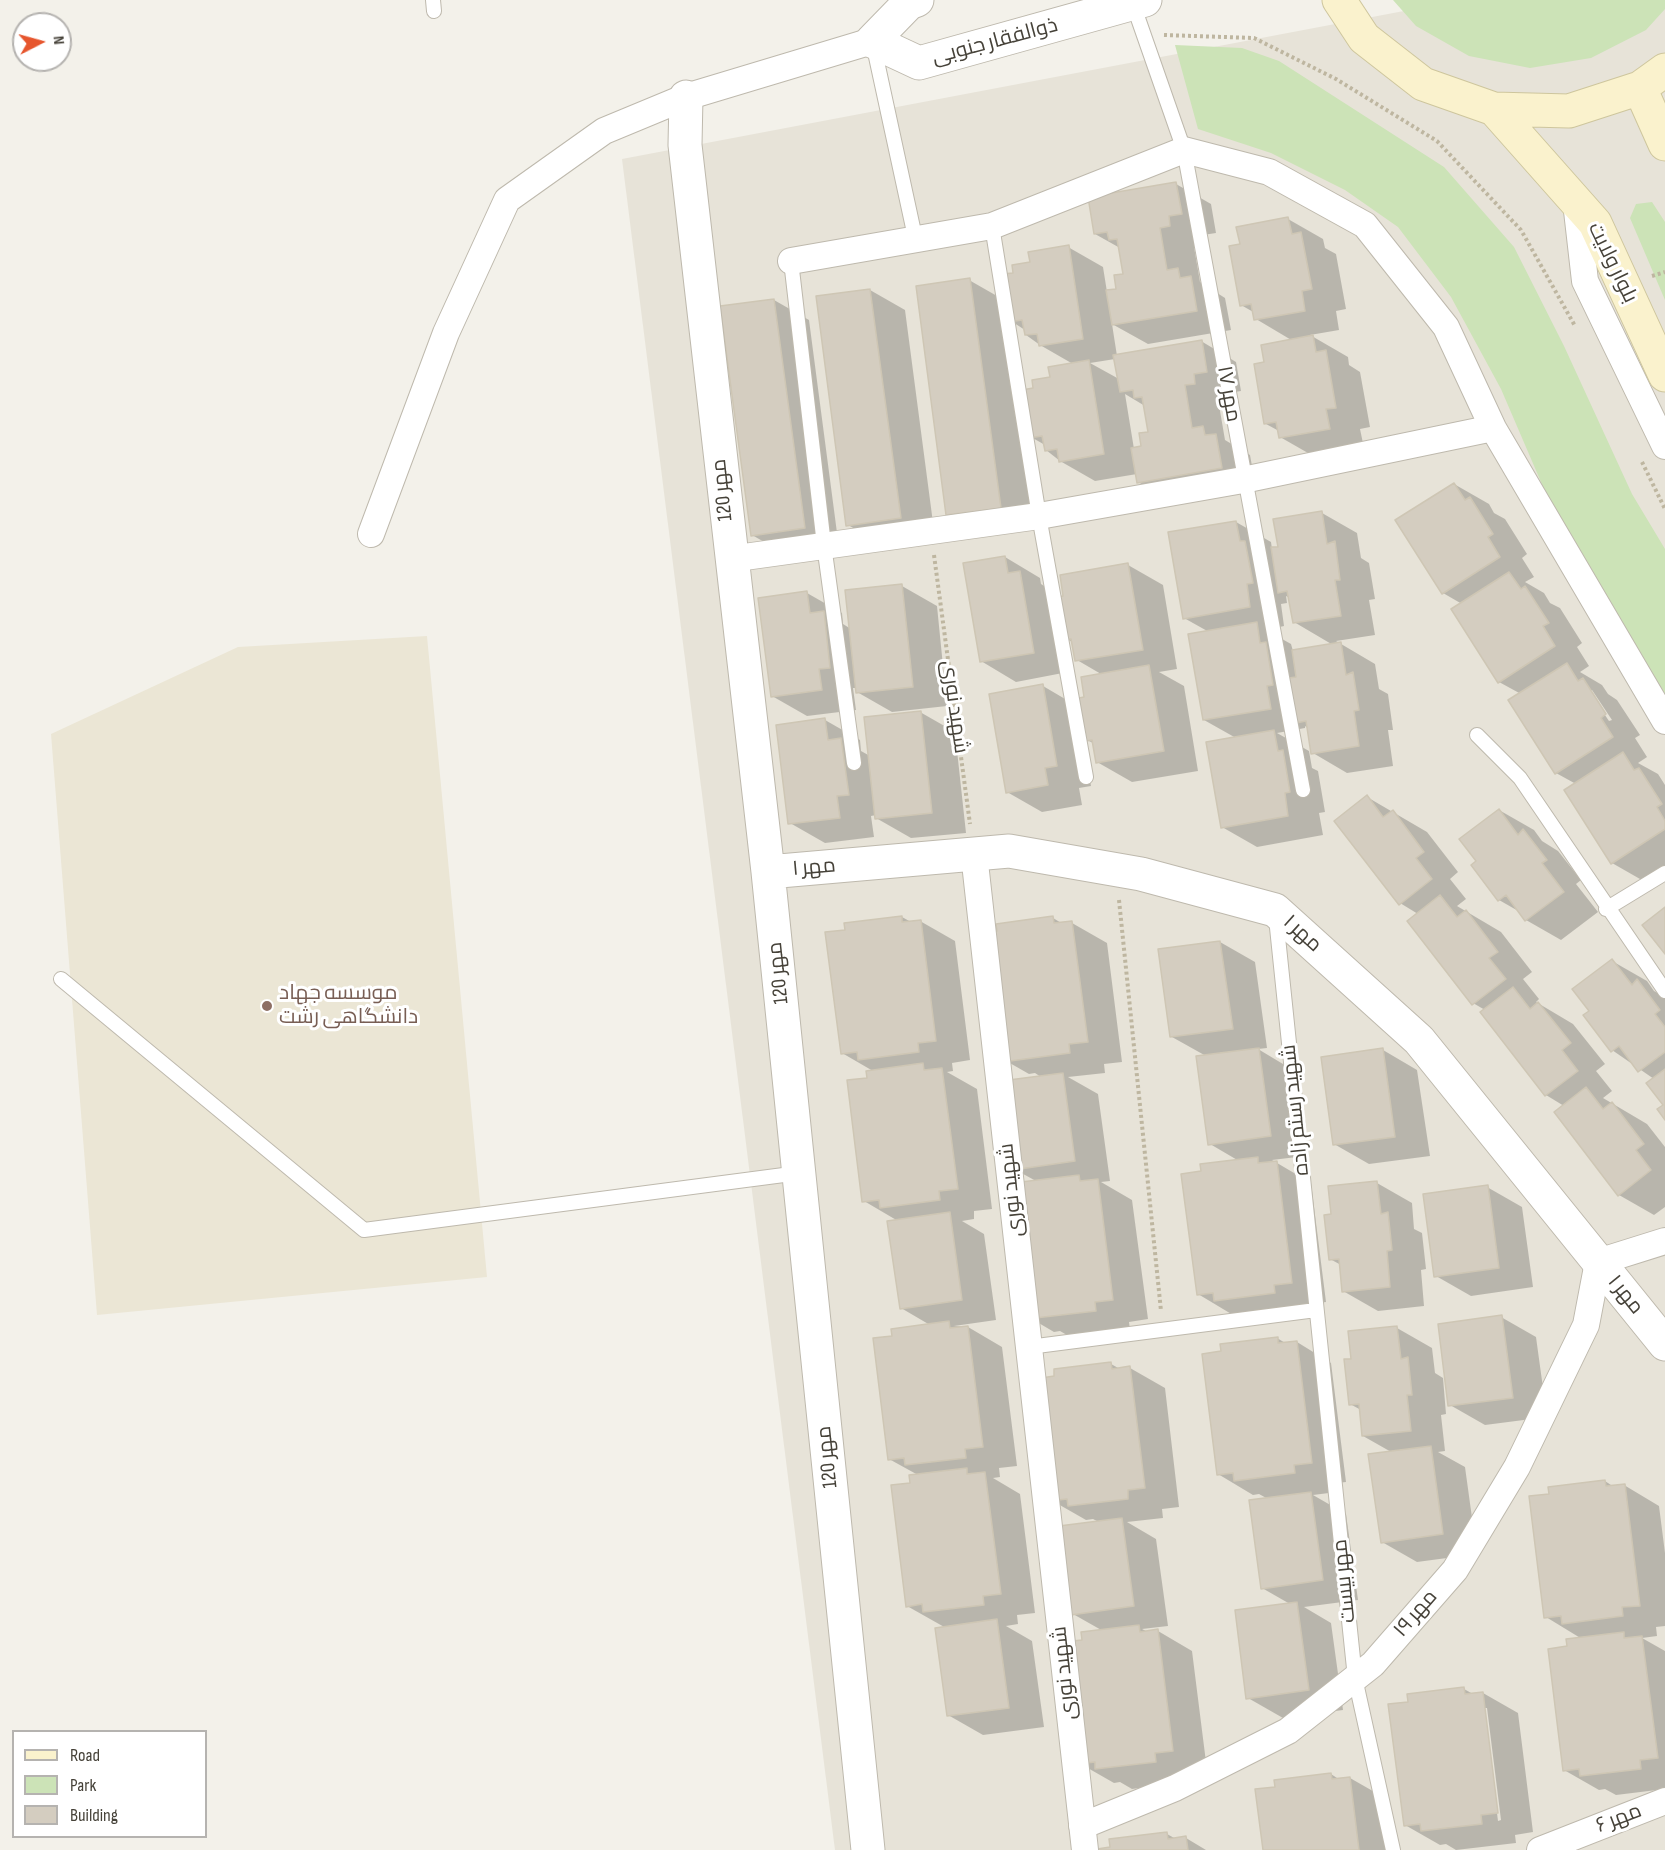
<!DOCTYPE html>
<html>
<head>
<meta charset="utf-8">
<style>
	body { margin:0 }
	#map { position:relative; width:1665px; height:1850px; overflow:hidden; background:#f3f1ea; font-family:"Sofia Sans Condensed",sans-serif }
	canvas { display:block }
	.legend { position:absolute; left:12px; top:1730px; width:195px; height:108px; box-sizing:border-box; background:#fff; border:2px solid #b5b3b0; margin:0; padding:8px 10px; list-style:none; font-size:18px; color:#464239 }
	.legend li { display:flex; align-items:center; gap:12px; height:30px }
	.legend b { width:30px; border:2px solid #b5b3b0 }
	.north { position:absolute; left:12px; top:12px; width:60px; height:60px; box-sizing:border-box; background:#fff; border:2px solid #b5b3b0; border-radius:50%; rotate:84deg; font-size:16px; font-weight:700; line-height:24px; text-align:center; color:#464239 }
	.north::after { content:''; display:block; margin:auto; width:21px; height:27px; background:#e6562e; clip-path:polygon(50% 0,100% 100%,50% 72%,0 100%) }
</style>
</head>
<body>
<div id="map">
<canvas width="1665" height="1850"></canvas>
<ul class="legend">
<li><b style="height:8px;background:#faf2cd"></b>Road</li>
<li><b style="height:16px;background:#cce3b7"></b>Park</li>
<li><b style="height:16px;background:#d4cdc0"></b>Building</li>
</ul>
<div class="north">N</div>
</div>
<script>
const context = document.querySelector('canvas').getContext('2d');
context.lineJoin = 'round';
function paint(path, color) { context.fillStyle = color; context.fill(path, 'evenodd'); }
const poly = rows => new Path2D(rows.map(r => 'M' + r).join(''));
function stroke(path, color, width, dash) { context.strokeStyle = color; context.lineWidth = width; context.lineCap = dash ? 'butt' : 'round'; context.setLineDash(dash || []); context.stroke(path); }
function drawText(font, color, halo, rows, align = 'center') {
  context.font = font + ' "Sofia Sans Condensed",Cairo,sans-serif'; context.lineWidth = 6; context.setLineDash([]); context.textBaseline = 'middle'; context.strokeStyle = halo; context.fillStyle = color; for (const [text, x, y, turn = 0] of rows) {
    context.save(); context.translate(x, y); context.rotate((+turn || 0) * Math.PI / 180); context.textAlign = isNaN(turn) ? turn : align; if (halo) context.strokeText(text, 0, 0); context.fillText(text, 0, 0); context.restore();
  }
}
const residential = poly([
	[1462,0,1665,0,1665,1850,835,1850,622,159]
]);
const education = poly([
	[427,636,487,1277,97,1315,51,734,238,647]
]);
const green = poly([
	[1393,0,1665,0,1665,9,1646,30,1591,58,1530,68,1469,56,1416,26],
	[1175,45,1242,48,1279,61,1444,167,1514,247,1564,346,1632,494,1665,549,1665,699,1550,503,1501,389,1451,297,1398,227,1345,190,1271,153,1198,129],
	[1652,202,1665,222,1665,300,1630,218,1636,204]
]);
const shadow = poly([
	[1176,184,1211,204,1216,233,1203,235,1205,246,1194,247,1200,282,1225,298,1231,330,1148,344,1112,324,1117,356,1201,341,1236,362,1241,391,1228,393,1230,403,1219,405,1225,440,1250,455,1256,488,1173,502,1138,482,1137,474,1095,481,1060,461,1046,450,1045,445,1031,437,1035,389,1073,364,1040,345,1026,335,1025,330,1011,321,1015,274,1032,263,1068,247,1103,267,1107,292,1118,290,1125,275,1120,248,1095,234],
	[1115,359,1119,379,1090,363],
	[1125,394,1145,406,1150,433,1143,448,1134,449],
	[1288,219,1323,239,1325,248,1336,254,1346,309,1336,311,1339,330,1310,335,1348,357,1349,365,1360,372,1370,427,1360,429,1364,448,1315,457,1280,437,1279,431,1266,424,1266,363,1293,341,1256,319,1255,313,1241,305,1241,245],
	[969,280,1004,300,1035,528,982,535,947,514],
	[870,290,905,310,935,538,883,545,848,525],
	[774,300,809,320,839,548,787,555,752,535],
	[1454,484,1489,504,1494,513,1505,519,1527,554,1522,558,1534,577,1525,582,1544,593,1550,603,1560,608,1582,643,1577,647,1589,666,1580,672,1602,685,1608,694,1617,700,1640,735,1635,738,1647,757,1638,763,1658,774,1665,785,1665,871,1647,883,1612,863,1576,784,1556,773,1521,694,1499,682,1462,604,1443,593],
	[1588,690,1592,690,1612,720,1609,721],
	[1322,513,1357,533,1361,558,1369,563,1375,599,1369,600,1375,635,1336,641,1375,664,1379,689,1388,694,1393,730,1388,730,1393,766,1347,773,1313,753,1309,729,1305,726,1305,728,1277,733,1309,751,1312,768,1318,771,1325,812,1319,813,1323,835,1257,847,1222,827,1236,738,1204,720,1209,632,1184,618,1236,522,1271,542,1272,549,1279,548],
	[1286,596,1290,598,1294,622,1333,645,1293,651,1291,644,1266,630,1284,626,1281,604,1287,603],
	[1005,557,1040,578,1041,584,1055,593,1068,672,1016,682,981,661],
	[1128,565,1163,585,1177,669,1159,672,1184,686,1198,771,1132,782,1097,762,1095,744,1087,740,1086,699,1101,674,1077,660,1074,643,1067,639],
	[902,586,937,606,947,706,892,712,857,692,857,688,853,688,856,710,807,716,772,696,807,593,842,613,843,624,851,629],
	[1043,686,1077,706,1091,786,1079,788,1082,805,1042,812,1007,792],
	[920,712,955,732,966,833,911,838,876,818,876,815,871,816,874,837,825,843,790,823,825,720,860,740,861,751,870,756],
	[1367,797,1427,832,1458,872,1450,879,1466,899,1457,906,1501,932,1532,972,1523,979,1539,999,1536,1002,1573,1024,1605,1064,1596,1071,1612,1091,1603,1098,1647,1124,1665,1147,1665,1207,1654,1215,1619,1195,1564,1106,1546,1095,1485,1010,1473,1003,1418,914,1400,903],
	[1499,810,1534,830,1542,841,1558,851,1581,880,1576,884,1598,912,1561,940,1526,920,1520,912,1499,900,1478,861],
	[902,917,911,922,920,921,955,941,970,1060,952,1063,953,1071,947,1072,977,1089,992,1209,974,1211,974,1219,962,1221,984,1234,996,1320,954,1326,968,1327,1002,1347,1017,1466,999,1468,1000,1477,993,1478,1020,1494,1035,1613,1017,1615,1018,1624,1006,1626,1032,1641,1044,1727,983,1735,948,1715,946,1628,907,1606,912,1484,918,1475,889,1459,894,1337,930,1325,901,1308,898,1221,864,1201,869,1079,873,1071,842,1053,847,931],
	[1053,918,1063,924,1072,923,1107,943,1122,1062,1104,1064,1105,1073,1068,1077,1098,1094,1110,1181,1101,1182,1132,1200,1148,1319,1129,1322,1130,1330,1072,1338,1060,1331,1054,1332,1020,1312,1036,1181,1014,1169,1041,1077,1035,1073,1029,1074,994,1054,999,932],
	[1220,942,1255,962,1267,1048,1258,1049,1293,1070,1305,1156,1272,1160,1311,1183,1326,1302,1233,1315,1198,1294,1203,1173,1239,1161,1210,1144,1206,1056,1172,1037],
	[1612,961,1647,981,1654,991,1665,997,1665,1117,1665,1106,1654,1079,1612,1050,1591,1011],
	[1383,1050,1417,1070,1430,1156,1369,1164,1334,1144],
	[1377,1183,1412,1203,1414,1229,1422,1233,1426,1269,1421,1270,1424,1306,1378,1311,1343,1291,1341,1265,1330,1259,1333,1215],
	[1487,1187,1522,1207,1533,1287,1471,1296,1436,1276],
	[1501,1317,1536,1337,1547,1417,1485,1425,1450,1405],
	[1397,1328,1432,1348,1435,1373,1443,1378,1446,1414,1441,1415,1445,1451,1438,1452,1465,1467,1477,1554,1417,1562,1382,1542,1393,1453,1363,1436,1361,1410,1350,1404,1353,1360],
	[1277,1338,1287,1344,1297,1342,1331,1363,1346,1482,1328,1484,1329,1493,1313,1495,1346,1514,1358,1600,1304,1607,1331,1623,1343,1710,1283,1718,1248,1698,1290,1604,1262,1588,1268,1499,1259,1494,1253,1495,1218,1474],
	[1111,1364,1120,1369,1130,1368,1165,1388,1179,1507,1162,1509,1163,1518,1127,1522,1156,1539,1168,1626,1142,1629,1148,1632,1158,1631,1192,1651,1207,1770,1190,1781,1132,1789,1120,1782,1114,1783,1079,1763,1084,1641,1103,1631,1073,1614,1099,1522,1093,1519,1086,1520,1051,1500],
	[1605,1481,1614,1487,1624,1485,1659,1506,1665,1553,1665,1626,1656,1627,1657,1636,1642,1638,1665,1651,1665,1789,1616,1795,1605,1789,1599,1790,1564,1770,1568,1648,1582,1639,1546,1617,1551,1495],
	[1464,1689,1473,1694,1483,1693,1518,1713,1533,1832,1515,1835,1516,1843,1456,1850,1446,1844,1440,1845,1405,1825,1409,1703],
	[1484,1708,1487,1708,1501,1820,1498,1821],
	[1331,1774,1340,1780,1350,1778,1385,1798,1391,1850,1264,1850,1276,1788],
	[1167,1834,1176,1839,1186,1838,1206,1850,1096,1850]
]);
const building = poly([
	[1176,182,1182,214,1169,216,1170,226,1160,228,1167,270,1178,268,1180,278,1191,276,1197,311,1112,325,1106,290,1116,289,1114,275,1123,274,1117,239,1109,240,1107,232,1094,234,1088,197,1176,182],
	[1288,217,1292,234,1301,232,1312,289,1302,291,1305,311,1254,320,1251,304,1240,306,1229,246,1240,244,1236,227,1288,217],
	[1069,245,1083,339,1039,346,1037,334,1025,335,1022,320,1009,322,1002,274,1013,273,1012,265,1030,262,1028,252,1069,245],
	[970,278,1001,508,946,515,916,286,970,278],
	[870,289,901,518,846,526,816,296,870,289],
	[774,299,805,528,751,536,720,306,774,299],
	[1313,335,1316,352,1326,350,1336,408,1326,409,1330,429,1279,438,1276,422,1264,424,1254,364,1264,362,1261,345,1313,335],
	[1202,340,1207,372,1194,374,1195,384,1185,385,1192,428,1203,426,1205,435,1216,434,1222,468,1137,483,1131,448,1141,446,1139,433,1148,432,1142,397,1134,398,1133,390,1120,392,1113,355,1202,340],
	[1089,360,1104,454,1059,462,1057,449,1045,451,1042,436,1029,438,1022,390,1033,388,1032,380,1050,377,1048,367,1089,360],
	[1454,483,1465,500,1470,497,1493,534,1488,537,1500,557,1442,594,1395,520,1454,483],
	[1322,511,1327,544,1335,541,1340,580,1335,580,1341,616,1293,623,1287,591,1278,593,1271,547,1278,547,1273,519,1322,511],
	[1236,521,1240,541,1245,541,1253,583,1247,584,1250,607,1183,619,1168,532,1236,521],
	[1005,556,1008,573,1020,571,1034,653,980,662,963,563,1005,556],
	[1128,563,1143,650,1075,661,1071,639,1066,640,1058,597,1063,596,1060,575,1128,563],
	[1509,572,1521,589,1525,586,1549,623,1543,626,1555,646,1498,683,1451,609,1509,572],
	[902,584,913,687,856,693,845,590,902,584],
	[807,591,810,613,824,611,830,668,819,669,822,690,771,697,758,598,807,591],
	[1257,622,1260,643,1266,642,1273,685,1267,686,1271,709,1203,720,1188,634,1257,622],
	[1341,642,1346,675,1353,672,1359,710,1354,711,1359,746,1311,754,1306,721,1296,723,1289,678,1296,677,1292,650,1341,642],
	[1567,663,1578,681,1583,678,1606,714,1601,718,1613,737,1555,774,1508,700,1567,663],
	[1149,665,1164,751,1096,763,1092,740,1086,741,1079,698,1084,697,1081,677,1149,665],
	[1043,684,1057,766,1045,768,1048,785,1006,793,989,694,1043,684],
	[921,711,932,813,875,819,864,717,921,711],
	[825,718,828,740,841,738,849,795,837,796,840,818,788,824,776,725,825,718],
	[1274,730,1278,751,1283,750,1290,792,1285,793,1288,816,1221,828,1206,742,1274,730],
	[1623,752,1634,770,1639,768,1662,804,1657,807,1665,821,1665,829,1611,864,1564,790,1623,752],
	[1367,795,1383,817,1393,810,1424,852,1416,858,1432,879,1399,905,1334,821,1367,795],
	[1499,809,1518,835,1523,829,1547,860,1542,863,1564,892,1525,921,1506,895,1498,901,1471,865,1476,861,1459,839,1499,809],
	[1440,895,1457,917,1466,910,1498,952,1489,958,1506,979,1472,1005,1407,921,1440,895],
	[1665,907,1665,954,1642,925,1665,907],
	[902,916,902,922,921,920,936,1041,918,1043,919,1052,858,1060,857,1052,841,1054,825,932,845,930,844,923,902,916],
	[1053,916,1054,923,1072,921,1088,1042,1069,1044,1070,1053,1010,1061,977,933,997,931,996,924,1053,916],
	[1220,941,1233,1029,1170,1037,1158,949,1220,941],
	[1612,959,1632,985,1637,979,1660,1010,1655,1014,1665,1027,1665,1052,1638,1072,1619,1046,1611,1052,1583,1015,1589,1011,1572,989,1612,959],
	[1513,987,1530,1009,1538,1002,1571,1043,1562,1050,1578,1071,1545,1096,1480,1012,1513,987],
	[1259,1048,1271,1136,1208,1145,1196,1056,1259,1048],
	[1383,1048,1395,1137,1333,1145,1321,1057,1383,1048],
	[923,1063,924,1070,942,1068,958,1189,939,1191,940,1200,880,1208,879,1200,862,1202,847,1080,867,1078,866,1071,923,1063],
	[1665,1069,1665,1120,1657,1109,1663,1105,1646,1083,1665,1069],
	[1063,1073,1075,1161,1013,1170,1001,1081,1063,1073],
	[1586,1087,1603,1109,1612,1102,1644,1144,1636,1150,1651,1170,1618,1196,1554,1112,1586,1087],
	[1258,1157,1258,1163,1277,1161,1292,1283,1274,1285,1275,1293,1214,1301,1213,1293,1197,1295,1181,1174,1201,1171,1200,1164,1258,1157],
	[1079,1175,1080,1181,1098,1179,1113,1300,1095,1302,1096,1311,1035,1318,1021,1182,1079,1175],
	[1377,1181,1381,1214,1388,1212,1392,1250,1387,1251,1390,1287,1342,1292,1339,1259,1329,1260,1324,1215,1331,1214,1328,1186,1377,1181],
	[1488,1185,1499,1268,1434,1277,1423,1194,1488,1185],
	[950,1212,962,1300,900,1309,887,1221,950,1212],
	[1502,1315,1513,1398,1448,1406,1438,1324,1502,1315],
	[949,1321,950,1328,968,1326,983,1447,965,1449,966,1458,905,1465,904,1458,888,1460,873,1338,892,1336,891,1329,949,1321],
	[1397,1326,1401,1359,1408,1357,1412,1395,1407,1395,1411,1431,1362,1436,1359,1404,1349,1405,1344,1359,1351,1359,1348,1331,1397,1326],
	[1278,1337,1278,1343,1297,1341,1312,1463,1294,1465,1295,1473,1234,1481,1233,1473,1217,1475,1202,1354,1221,1351,1220,1344,1278,1337],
	[1111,1362,1112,1369,1130,1366,1145,1488,1128,1490,1128,1499,1068,1506,1067,1499,1050,1501,1035,1379,1054,1376,1054,1369,1111,1362],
	[1431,1446,1443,1534,1381,1543,1368,1454,1431,1446],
	[967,1468,967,1474,985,1472,1001,1594,983,1596,984,1605,923,1612,922,1604,906,1607,891,1485,910,1483,909,1475,967,1468],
	[1605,1480,1606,1486,1625,1484,1640,1606,1622,1607,1623,1616,1562,1624,1561,1616,1544,1618,1529,1496,1549,1494,1548,1487,1605,1480],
	[1311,1492,1323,1580,1261,1589,1249,1500,1311,1492],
	[1122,1518,1134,1606,1071,1615,1059,1526,1122,1518],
	[1297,1602,1309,1690,1246,1699,1235,1610,1297,1602],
	[997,1619,1009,1708,947,1716,935,1628,997,1619],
	[1139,1625,1140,1632,1158,1629,1173,1751,1155,1753,1156,1762,1095,1769,1095,1762,1078,1764,1063,1642,1082,1640,1081,1632,1139,1625],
	[1624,1632,1624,1638,1642,1636,1658,1758,1640,1760,1641,1769,1580,1776,1579,1769,1563,1771,1548,1649,1567,1646,1566,1639,1624,1632],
	[1464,1687,1465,1694,1483,1692,1498,1813,1481,1815,1482,1824,1421,1831,1420,1824,1404,1826,1388,1704,1408,1702,1407,1694,1464,1687],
	[1331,1773,1332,1779,1350,1777,1359,1850,1263,1850,1255,1789,1275,1787,1274,1780,1331,1773],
	[1167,1832,1168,1839,1186,1836,1188,1850,1091,1850,1110,1847,1109,1839,1167,1832]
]);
const path = poly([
	[1164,35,1254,38,1336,79,1437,141,1521,230,1575,326],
	[1652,276,1665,272],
	[1642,462,1665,509],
	[934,555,970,824],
	[1119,900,1161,1311]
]);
const service = poly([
	[433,0,434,11],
	[1133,4,1184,150,1303,790],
	[873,43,915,237],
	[992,226,1039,516,1086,777],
	[791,261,824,545,854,763],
	[1477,735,1520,778,1665,991],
	[1606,909,1665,873],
	[1276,918,1355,1678,1393,1850],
	[61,979,364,1230,799,1173],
	[1029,1347,1316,1310]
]);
const minor = poly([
	[1576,202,1585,281,1665,446],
	[791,261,992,226,1184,150,1269,172,1365,225,1446,327,1493,428,1665,721],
	[371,534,446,333,507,200,604,131,686,97,872,41],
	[730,559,1039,516,1243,480,1493,428],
	[974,854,1085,1850],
	[1082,1826,1175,1788,1288,1731,1373,1664,1455,1570,1517,1467,1586,1325,1598,1262,1665,1241],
	[1540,1850,1665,1801]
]);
const tertiary = poly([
	[917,0,909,3,872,41,919,63,1145,0],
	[686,97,685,145,768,872,868,1850],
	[768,872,1009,851,1141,874,1275,910,1419,1040,1665,1344]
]);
const secondary = poly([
	[1339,0,1364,38,1423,84,1494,109,1569,111,1640,88,1665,70],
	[1640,88,1665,144],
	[1494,109,1595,223,1665,375]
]);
const markers = [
	[267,1006,6,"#8d6e63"]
];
const streetNames = [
	["ذوالفقار جنوبی",995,42,-15],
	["بلوار ولایت",1612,263,64],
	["مهر ۱۷",1228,394,80],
	["مهر 120",723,490,-96],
	["شهید نوری",954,707,82],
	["مهر ۱",814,868,-5],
	["مهر ۱",1302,934,42],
	["مهر 120",779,973,-96],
	["شهید رستم زاده",1296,1110,-96],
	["شهید نوری",1012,1190,-96],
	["مهر ۱",1625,1295,51],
	["مهر 120",828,1457,-96],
	["مهر بیست",1345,1581,-96],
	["مهر ۱۹",1416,1614,-49],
	["شهید نوری",1065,1673,-96],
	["مهر ۶",1619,1819,-21]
];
const educationNames = [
	["موسسه جهاد",279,994],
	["دانشگاهی رشت",279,1018]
];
paint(residential, '#e7e3d8');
paint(education, '#ebe6d5');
paint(green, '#cce3b7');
paint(shadow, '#0003');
paint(building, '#d4cdc0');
stroke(building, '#cec6b4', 1.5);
stroke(service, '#beb9ad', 16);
stroke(minor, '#beb9ad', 28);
stroke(tertiary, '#beb9ad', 35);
stroke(secondary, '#cec69d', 35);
stroke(path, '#beb6a0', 4, [3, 3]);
stroke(service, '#fff', 14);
stroke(minor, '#fff', 26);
stroke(tertiary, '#fff', 33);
stroke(secondary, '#faf2cd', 33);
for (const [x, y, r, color] of markers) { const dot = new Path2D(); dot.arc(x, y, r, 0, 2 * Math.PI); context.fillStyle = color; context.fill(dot); stroke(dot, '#fff', 2); }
drawText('21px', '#464239', '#fff', streetNames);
drawText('21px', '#785e54', '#fff', educationNames, 'left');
</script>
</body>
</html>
